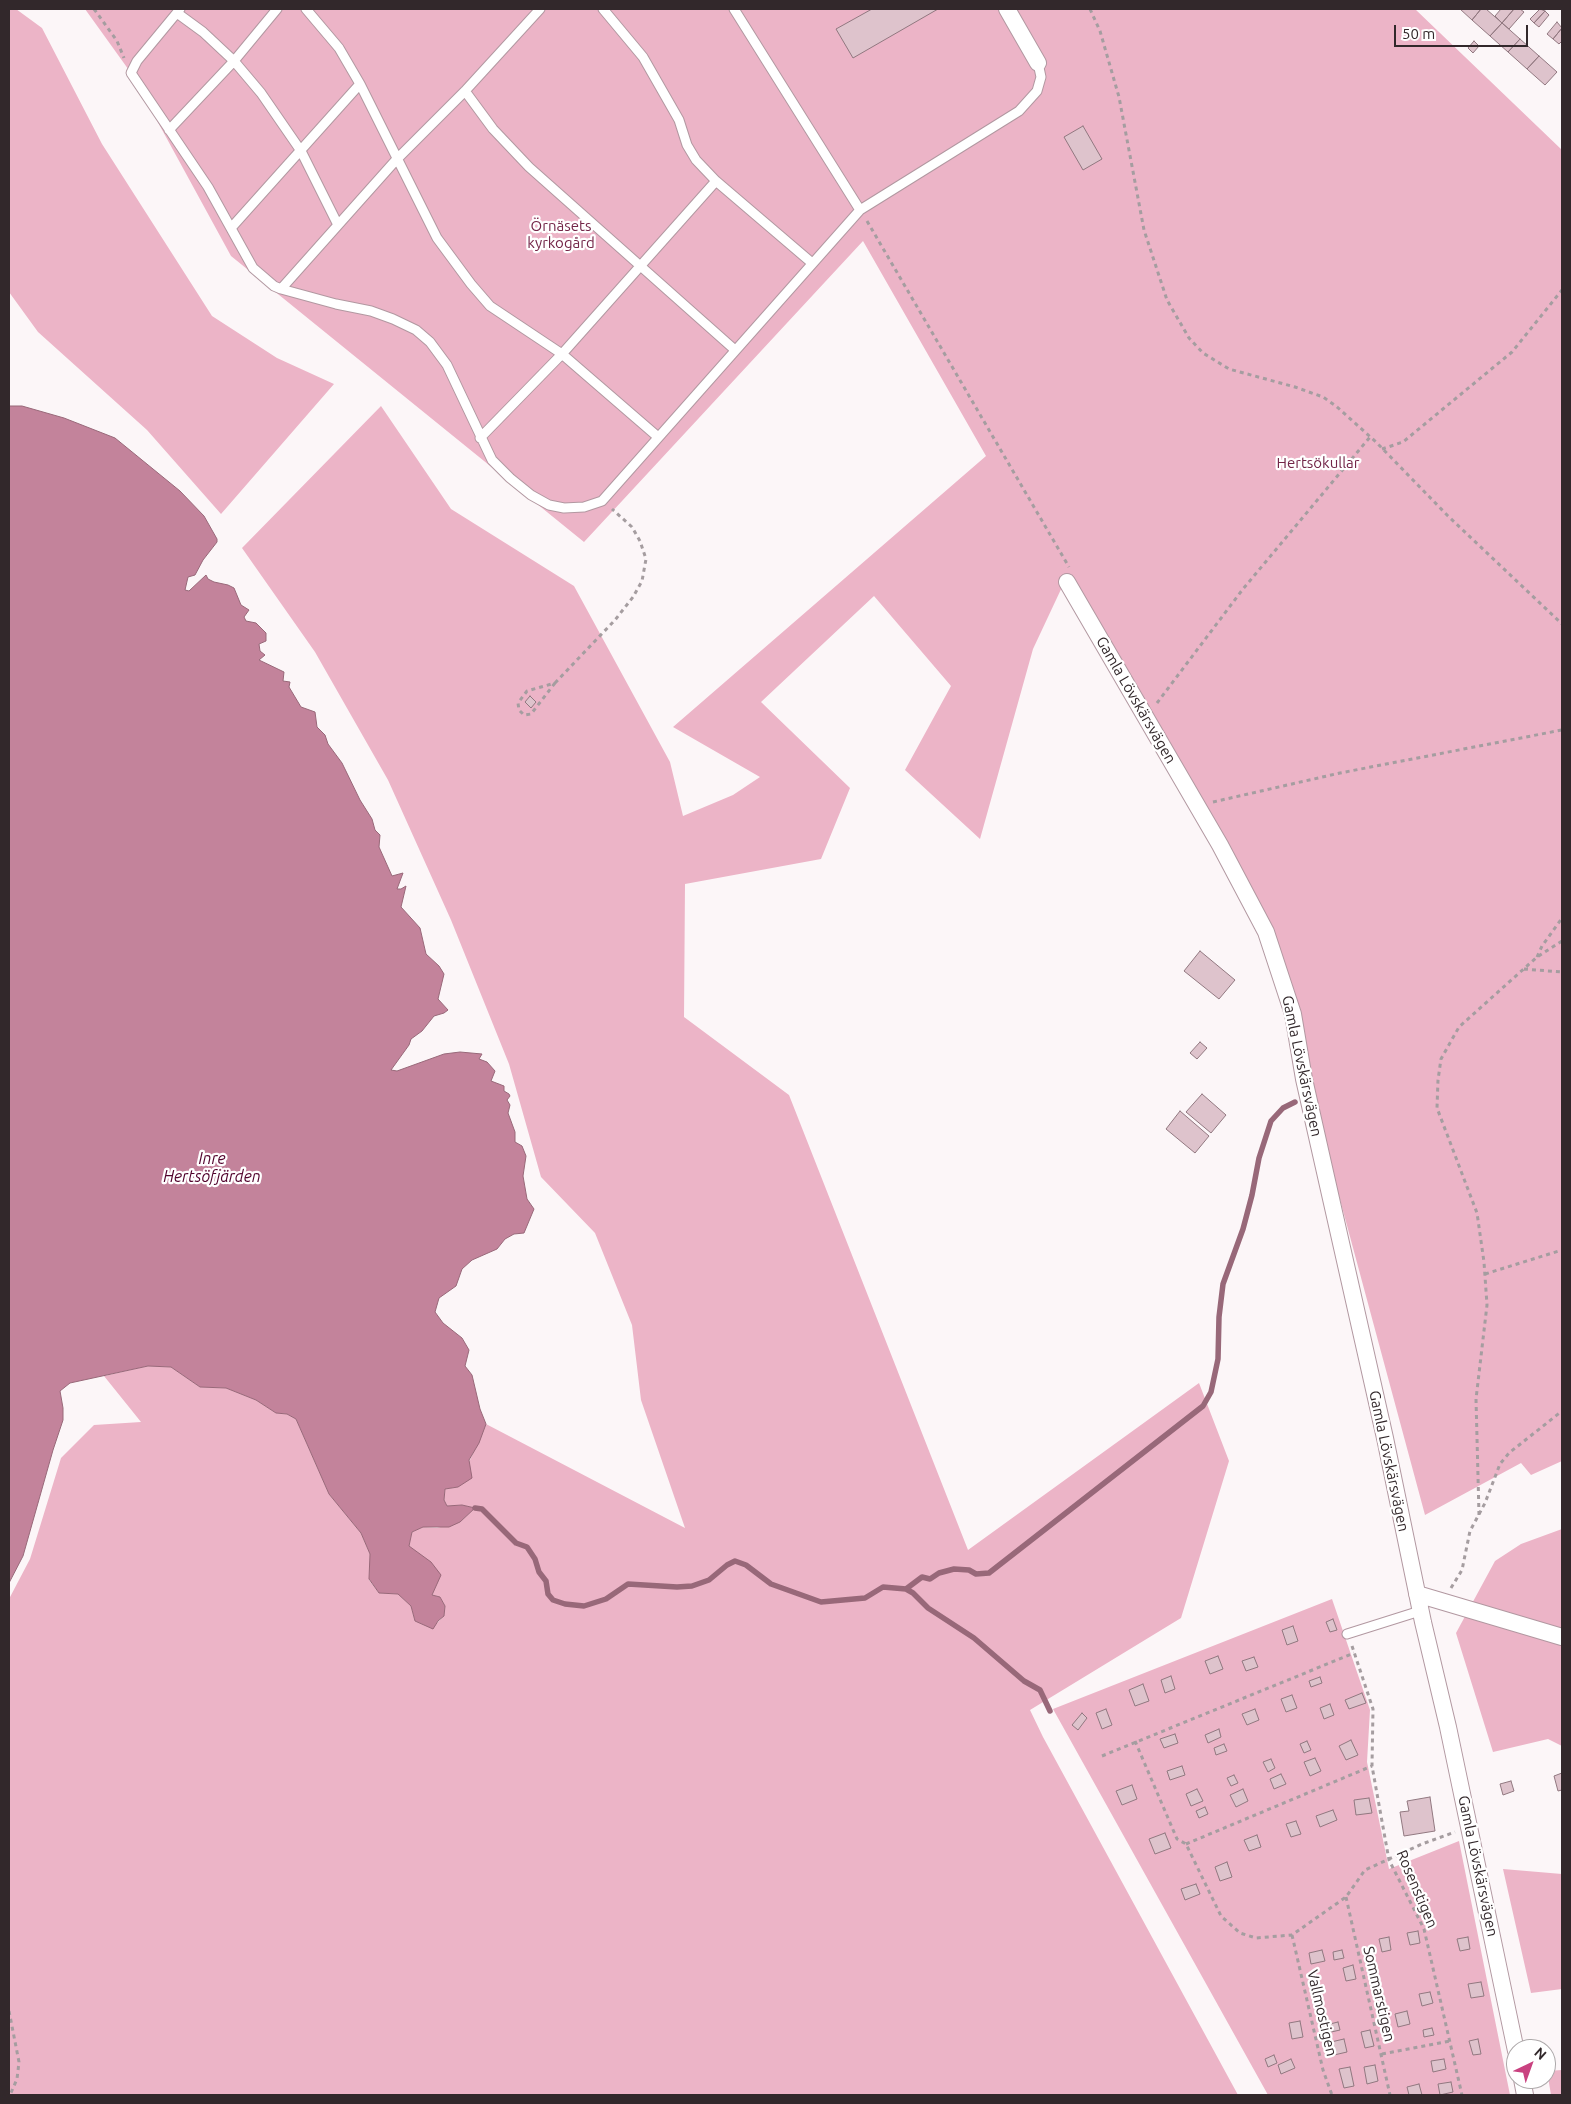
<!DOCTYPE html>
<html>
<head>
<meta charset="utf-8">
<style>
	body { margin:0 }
	#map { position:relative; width:1571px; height:2104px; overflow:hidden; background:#fcf6f8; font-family:Ubuntu,sans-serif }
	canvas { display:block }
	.frame { position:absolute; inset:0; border:10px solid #32282b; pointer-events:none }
	.north { position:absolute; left:1506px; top:2039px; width:50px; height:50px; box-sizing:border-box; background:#fff; border:1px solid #ada9aa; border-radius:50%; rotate:42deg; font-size:14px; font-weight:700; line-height:20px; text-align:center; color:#32282b }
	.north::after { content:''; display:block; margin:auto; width:18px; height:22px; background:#c94280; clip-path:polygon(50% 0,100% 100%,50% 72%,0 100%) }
	.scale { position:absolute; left:1394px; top:25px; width:134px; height:22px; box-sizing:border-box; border:2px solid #32282b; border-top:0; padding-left:6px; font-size:15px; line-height:18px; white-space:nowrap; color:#32282b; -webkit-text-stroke:4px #fff; paint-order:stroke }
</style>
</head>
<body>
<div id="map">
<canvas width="1571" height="2104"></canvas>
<div class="frame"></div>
<div class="north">N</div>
<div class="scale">50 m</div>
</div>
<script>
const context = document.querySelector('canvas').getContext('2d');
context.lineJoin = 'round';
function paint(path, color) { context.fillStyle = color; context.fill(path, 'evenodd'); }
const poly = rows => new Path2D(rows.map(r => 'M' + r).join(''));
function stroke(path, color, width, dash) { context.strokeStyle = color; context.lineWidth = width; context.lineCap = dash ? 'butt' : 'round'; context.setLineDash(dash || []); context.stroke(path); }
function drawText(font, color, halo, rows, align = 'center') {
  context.font = font + ' Ubuntu,sans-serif'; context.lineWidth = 4.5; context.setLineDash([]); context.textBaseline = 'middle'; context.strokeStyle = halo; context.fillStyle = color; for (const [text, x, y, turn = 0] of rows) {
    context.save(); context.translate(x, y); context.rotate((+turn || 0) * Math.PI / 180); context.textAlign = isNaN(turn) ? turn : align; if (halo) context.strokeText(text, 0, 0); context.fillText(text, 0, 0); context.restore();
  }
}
const green = poly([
	[9,9,16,9,42,28,102,144,212,316,277,358,334,384,221,514,147,430,38,332,9,292],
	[85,9,1415,9,1562,150,1562,1461,1531,1475,1521,1463,1425,1515,1273,951,1063,585,1033,649,980,839,905,770,951,686,874,596,761,702,850,788,821,859,685,884,684,1017,789,1095,968,1550,1199,1383,1229,1461,1181,1618,1030,1710,1043,1737,1238,2095,9,2095,9,1599,30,1559,61,1458,94,1425,141,1422,104,1376,148,1366,171,1367,200,1387,226,1388,256,1400,276,1413,287,1414,296,1419,329,1494,361,1533,370,1554,369,1580,379,1593,398,1594,411,1606,415,1621,432,1628,444,1616,445,1606,440,1597,432,1595,437,1582,409,1546,412,1532,423,1527,437,1528,460,1522,475,1508,462,1505,447,1506,444,1500,445,1489,458,1487,486,1424,685,1528,641,1400,632,1325,595,1233,541,1177,509,1064,451,920,388,780,315,652,242,548,381,406,451,509,574,586,670,762,683,816,733,795,760,777,673,727,986,456,863,241,584,542,231,256,131,73],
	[1562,1529,1562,1746,1548,1739,1493,1752,1456,1633,1495,1561,1521,1544],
	[1332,1599,1370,1710,1367,1762,1389,1869,1459,1841,1510,2095,1268,2095,1053,1709],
	[1503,1869,1562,1874,1562,1989,1531,1993],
	[1562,2070,1562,2095,1551,2095,1547,2071]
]);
const water = poly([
	[9,406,22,406,64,418,115,438,180,491,204,516,217,539,217,542,203,560,195,575,188,577,185,590,189,591,206,575,208,579,214,582,228,585,234,588,241,605,249,610,244,617,246,621,256,623,266,633,266,641,259,644,260,651,265,655,259,660,284,672,283,681,290,682,289,687,301,707,315,712,317,727,325,735,328,744,342,763,360,800,372,819,375,830,380,835,379,847,392,876,403,873,397,889,401,889,406,886,401,907,420,928,426,954,439,966,444,974,438,999,448,1010,444,1013,434,1016,422,1031,411,1039,409,1045,391,1070,397,1071,444,1054,460,1052,482,1054,479,1059,487,1062,495,1071,491,1081,504,1086,504,1091,509,1094,510,1096,507,1100,510,1105,508,1113,515,1132,515,1142,522,1146,526,1156,523,1176,527,1199,534,1209,524,1233,514,1234,505,1239,497,1249,472,1260,462,1269,456,1286,439,1298,435,1312,443,1323,462,1338,469,1350,465,1366,472,1375,480,1409,486,1424,479,1443,469,1460,472,1478,458,1487,445,1489,444,1500,447,1506,462,1505,475,1508,460,1522,449,1527,423,1527,412,1532,409,1546,431,1562,441,1575,432,1595,440,1597,445,1606,444,1616,438,1621,433,1629,415,1621,411,1606,398,1594,379,1593,369,1579,370,1554,361,1533,329,1494,296,1419,287,1414,276,1413,256,1400,226,1388,200,1387,171,1367,148,1366,70,1383,60,1391,63,1408,63,1420,53,1450,23,1556,9,1583,9,406]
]);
const stream = poly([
	[475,1508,482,1509,516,1543,527,1547,535,1559,539,1572,546,1581,548,1594,553,1600,565,1604,584,1606,606,1599,628,1584,677,1587,692,1586,709,1580,727,1565,735,1561,746,1565,771,1584,821,1602,865,1598,883,1587,906,1589,913,1593,928,1608,974,1638,1024,1681,1040,1690,1050,1711],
	[906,1589,922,1577,930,1579,939,1573,954,1569,969,1570,976,1574,989,1573,1203,1406,1211,1392,1218,1359,1219,1317,1223,1284,1243,1229,1252,1195,1259,1158,1271,1121,1283,1108,1295,1102]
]);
const building = poly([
	[872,9,938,9,853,58,836,29,872,9],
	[1460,9,1481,9,1472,20,1460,9],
	[1481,9,1486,9,1502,23,1490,36,1472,20,1481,9],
	[1501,9,1514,9,1502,23,1495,16,1501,9],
	[1514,9,1520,9,1524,12,1509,29,1502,23,1514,9],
	[1540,9,1545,11,1534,23,1530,19,1540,9],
	[1545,11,1549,15,1539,27,1534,23,1545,11],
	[1557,22,1562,28,1553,39,1547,34,1557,22],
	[1502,23,1520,39,1508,52,1490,36,1502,23],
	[1562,28,1562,41,1559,44,1553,39,1562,28],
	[1520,39,1539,56,1527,69,1508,52,1520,39],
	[1474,41,1479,46,1473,53,1468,48,1474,41],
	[1539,56,1557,72,1545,85,1527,69,1539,56],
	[1083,126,1102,159,1083,170,1064,137,1083,126],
	[530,696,536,702,531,708,525,702,530,696],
	[1200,951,1235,980,1219,999,1184,971,1200,951],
	[1200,1042,1207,1048,1197,1059,1190,1053,1200,1042],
	[1202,1094,1226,1115,1211,1133,1186,1112,1202,1094],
	[1180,1111,1209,1136,1195,1153,1166,1129,1180,1111],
	[1333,1619,1337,1630,1330,1632,1326,1622,1333,1619],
	[1293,1626,1298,1641,1287,1645,1282,1630,1293,1626],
	[1218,1656,1223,1669,1210,1674,1205,1661,1218,1656],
	[1254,1657,1258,1667,1246,1671,1242,1661,1254,1657],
	[1171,1676,1175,1689,1165,1693,1161,1680,1171,1676],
	[1320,1677,1322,1683,1311,1687,1309,1681,1320,1677],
	[1143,1684,1149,1701,1135,1706,1129,1690,1143,1684],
	[1362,1693,1366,1703,1349,1709,1345,1700,1362,1693],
	[1292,1695,1297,1708,1286,1712,1281,1699,1292,1695],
	[1330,1704,1334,1715,1324,1719,1320,1708,1330,1704],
	[1106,1709,1112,1725,1102,1729,1096,1713,1106,1709],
	[1255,1709,1259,1720,1247,1725,1242,1714,1255,1709],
	[1082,1713,1087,1718,1078,1730,1072,1725,1082,1713],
	[1219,1729,1221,1737,1208,1743,1205,1735,1219,1729],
	[1175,1734,1178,1743,1164,1748,1160,1739,1175,1734],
	[1351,1740,1358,1755,1346,1760,1339,1746,1351,1740],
	[1307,1741,1311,1750,1304,1753,1300,1744,1307,1741],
	[1224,1744,1227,1751,1216,1755,1214,1748,1224,1744],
	[1315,1758,1321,1771,1310,1776,1304,1762,1315,1758],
	[1271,1759,1275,1768,1268,1772,1263,1762,1271,1759],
	[1182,1766,1185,1775,1170,1780,1167,1771,1182,1766],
	[1562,1773,1562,1790,1558,1791,1554,1776,1562,1773],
	[1281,1774,1286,1784,1274,1789,1270,1779,1281,1774],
	[1234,1775,1238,1783,1231,1786,1227,1778,1234,1775],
	[1511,1781,1514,1791,1503,1795,1500,1784,1511,1781],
	[1132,1785,1137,1799,1122,1805,1116,1791,1132,1785],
	[1197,1789,1203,1801,1191,1806,1186,1794,1197,1789],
	[1243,1789,1248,1801,1236,1807,1230,1795,1243,1789],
	[1430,1797,1435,1831,1404,1836,1400,1812,1409,1811,1407,1801,1430,1797],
	[1369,1798,1372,1813,1356,1815,1354,1800,1369,1798],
	[1205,1807,1208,1814,1199,1818,1196,1811,1205,1807],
	[1333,1810,1337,1820,1320,1827,1316,1816,1333,1810],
	[1296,1821,1301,1834,1291,1837,1286,1824,1296,1821],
	[1165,1833,1171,1848,1155,1854,1149,1839,1165,1833],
	[1257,1835,1261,1847,1249,1851,1244,1840,1257,1835],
	[1227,1862,1232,1877,1220,1881,1215,1867,1227,1862],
	[1196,1884,1200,1894,1185,1900,1181,1889,1196,1884],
	[1418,1931,1420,1943,1410,1945,1407,1933,1418,1931],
	[1389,1937,1391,1950,1382,1952,1379,1939,1389,1937],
	[1468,1937,1470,1949,1460,1951,1457,1939,1468,1937],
	[1322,1950,1325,1961,1311,1964,1309,1953,1322,1950],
	[1342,1950,1344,1958,1334,1960,1333,1952,1342,1950],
	[1353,1965,1356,1979,1346,1981,1343,1968,1353,1965],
	[1481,1982,1484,1996,1471,1998,1468,1984,1481,1982],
	[1430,1992,1433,2003,1422,2006,1419,1994,1430,1992],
	[1407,2011,1410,2024,1398,2027,1395,2014,1407,2011],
	[1300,2021,1303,2037,1292,2039,1289,2023,1300,2021],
	[1338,2022,1340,2030,1327,2033,1326,2025,1338,2022],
	[1432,2028,1434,2035,1424,2037,1423,2030,1432,2028],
	[1370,2030,1374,2046,1365,2048,1361,2032,1370,2030],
	[1344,2039,1347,2052,1334,2055,1331,2042,1344,2039],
	[1478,2039,1481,2054,1473,2055,1469,2041,1478,2039],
	[1274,2055,1277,2063,1268,2067,1265,2059,1274,2055],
	[1291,2059,1295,2068,1281,2074,1278,2065,1291,2059],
	[1444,2059,1446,2069,1433,2072,1431,2061,1444,2059],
	[1375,2065,1378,2081,1367,2084,1364,2067,1375,2065],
	[1350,2067,1354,2086,1344,2088,1339,2069,1350,2067],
	[1451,2082,1453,2092,1440,2095,1438,2084,1451,2082],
	[1419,2084,1422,2095,1409,2095,1407,2087,1419,2084]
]);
const path = poly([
	[94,9,117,41,124,58],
	[1090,9,1100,31,1119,97,1144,230,1167,300,1189,338,1203,353,1229,369,1295,387,1323,397,1336,406,1376,442,1448,516,1562,624],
	[867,221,1069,567],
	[1382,449,1403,442,1512,352,1562,290],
	[555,683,615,620,633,597,642,581,646,559,640,541,632,527,612,509],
	[555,683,531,714,524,715,519,710,518,703,527,691,555,683],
	[1157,703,1243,589,1370,437],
	[1213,802,1340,773,1562,730],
	[1537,957,1542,946,1562,918],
	[1524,969,1562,972],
	[1485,1274,1562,1250],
	[1479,1515,1476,1399,1487,1305,1484,1262,1477,1213,1437,1108,1438,1080,1441,1059,1459,1027,1537,957,1562,941],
	[1451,1588,1462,1570,1470,1531,1485,1503,1500,1464,1509,1453,1562,1411],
	[1352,1646,1373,1709,1372,1766,1389,1860,1424,1929,1462,2095],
	[1135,1741,1177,1839,1186,1844,1221,1916,1240,1933,1256,1938,1292,1935,1346,1897,1365,1870,1422,1844,1455,1832],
	[1102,1756,1354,1653],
	[1186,1844,1372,1766],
	[1346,1897,1390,2095],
	[1292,1935,1323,2070,1332,2095],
	[9,2011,19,2062,17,2079,10,2095],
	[1382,2054,1450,2041]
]);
const service = poly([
	[180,9,137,61,131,73,208,187,253,268,274,286,281,289,336,304,371,311,393,319,416,330,430,342,447,365,492,460,510,478,531,495,549,505,564,508,584,507,602,501,860,210,1019,111,1037,91,1041,77,1038,63],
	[306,9,339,48,360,84,437,238,471,284,490,306,562,354,658,437],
	[603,9,643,57,679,120,687,145,696,160,716,181,812,263],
	[734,9,860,210],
	[177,13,203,32,234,61,261,93,301,151,338,225],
	[465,91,493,129,529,167,735,350],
	[169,130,234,61,277,9],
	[231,228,360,84],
	[281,289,396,160,465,91,540,9],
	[480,438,562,354,716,181],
	[1347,1634,1420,1611]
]);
const minor = poly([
	[1007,9,1038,63],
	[1067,582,1220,845,1266,932,1293,1014,1304,1079,1385,1438,1423,1622,1448,1727,1516,2051],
	[1417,1594,1562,1637],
	[1522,2079,1525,2095]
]);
const parkNames = [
	["Örnäsets",561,226],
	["kyrkogård",561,243],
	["Hertsökullar",1318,463]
];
const streetNames = [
	["Gamla Lövskärsvägen",1136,700,60],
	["Gamla Lövskärsvägen",1302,1066,78],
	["Gamla Lövskärsvägen",1389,1461,78],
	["Gamla Lövskärsvägen",1478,1866,78],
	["Rosenstigen",1417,1889,67],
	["Sommarstigen",1379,1994,77],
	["Vallmostigen",1322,2013,77]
];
const waterNames = [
	["Inre",212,1159],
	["Hertsöfjärden",212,1177]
];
paint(green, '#ecb4c7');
paint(water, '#c3839b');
stroke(water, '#986879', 1);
stroke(stream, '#986879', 5.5);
paint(building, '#dec3cc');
stroke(building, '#917880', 1);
stroke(service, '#b298a1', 11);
stroke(minor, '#b298a1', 18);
stroke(path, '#a59da0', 3, [4, 4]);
stroke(service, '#fff', 9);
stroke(minor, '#fff', 16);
drawText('15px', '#732548', '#fff', parkNames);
drawText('15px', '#32282b', '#fff', streetNames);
drawText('italic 16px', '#51022c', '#fff', waterNames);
</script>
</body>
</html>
